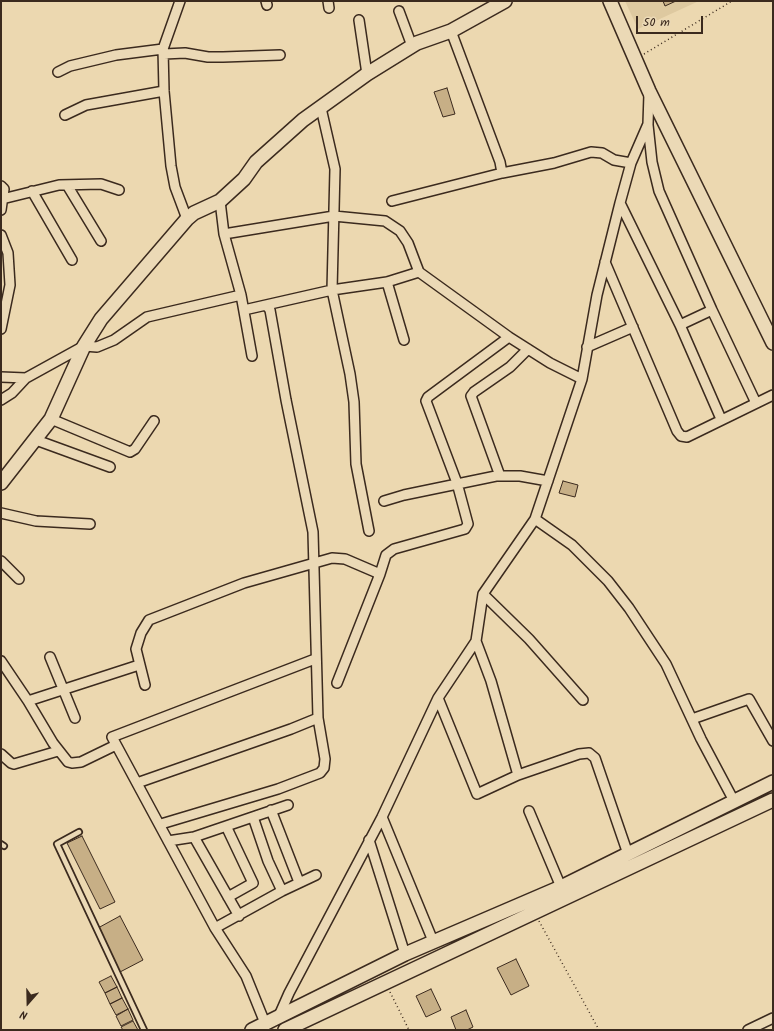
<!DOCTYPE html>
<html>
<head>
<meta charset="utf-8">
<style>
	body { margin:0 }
	#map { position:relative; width:774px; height:1031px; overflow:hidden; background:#ecd8b0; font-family:Kalam,sans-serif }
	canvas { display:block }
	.frame { position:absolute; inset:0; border:2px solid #3b2a1e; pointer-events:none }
	.north { position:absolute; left:8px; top:983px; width:40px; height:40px; -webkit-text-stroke:3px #ebd9b6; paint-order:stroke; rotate:200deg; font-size:11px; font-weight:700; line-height:16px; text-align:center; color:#3b2a1e }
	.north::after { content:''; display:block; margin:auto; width:14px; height:18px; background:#3b2a1e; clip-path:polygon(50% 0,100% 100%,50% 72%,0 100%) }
	.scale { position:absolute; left:636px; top:16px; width:67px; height:18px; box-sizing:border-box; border:2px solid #3b2a1e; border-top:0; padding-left:5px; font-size:12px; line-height:14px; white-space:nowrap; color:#3b2a1e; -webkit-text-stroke:3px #ebd9b6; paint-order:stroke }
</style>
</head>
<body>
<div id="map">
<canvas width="774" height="1031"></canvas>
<div class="frame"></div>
<div class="north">N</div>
<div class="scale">50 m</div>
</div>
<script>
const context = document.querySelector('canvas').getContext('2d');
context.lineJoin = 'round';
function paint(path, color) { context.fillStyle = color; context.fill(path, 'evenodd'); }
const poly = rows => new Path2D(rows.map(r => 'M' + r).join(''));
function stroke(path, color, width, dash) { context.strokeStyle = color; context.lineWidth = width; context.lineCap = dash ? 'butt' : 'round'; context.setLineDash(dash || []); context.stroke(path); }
const built = poly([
	[625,1,699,1,638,29]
]);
const building = poly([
	[663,1,676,1,665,6,663,1],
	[447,88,455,114,443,117,434,92,447,88],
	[563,481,578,485,575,497,559,493,563,481],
	[82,836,115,902,100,909,67,843,82,836],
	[120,916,143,960,120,972,98,928,120,916],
	[516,959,529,986,511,995,497,968,516,959],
	[111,976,117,987,105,993,99,982,111,976],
	[117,987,122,998,110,1004,105,993,117,987],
	[431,989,441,1010,426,1017,416,996,431,989],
	[122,998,128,1009,116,1015,110,1004,122,998],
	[128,1009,133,1020,121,1026,116,1016,128,1009],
	[466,1010,473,1027,467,1030,456,1030,451,1017,466,1010],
	[133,1021,138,1030,123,1030,121,1027,133,1021]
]);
const path = poly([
	[644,54,732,1],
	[539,921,599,1030],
	[390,992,409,1030]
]);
const lane = poly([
	[79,832,57,844,144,1030],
	[1,844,4,846]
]);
const street = poly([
	[180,1,163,49,164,91,171,166,175,187,187,219],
	[266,1,267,5],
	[328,1,329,8],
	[399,11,412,46],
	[359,20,367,74],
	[164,54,185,53,208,57,223,57,280,55],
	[58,72,70,66,116,55,163,49],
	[321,108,335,169,332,290,350,374,354,402,356,464,369,531],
	[65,115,86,105,164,91],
	[648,125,652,162,659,191,712,310,756,403],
	[502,173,554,163,591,152,602,153,614,160,631,163],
	[67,185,101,241],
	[1,186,4,189,1,210],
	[32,191,72,260],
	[2,199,59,185,101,184,119,190],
	[220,201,224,234,241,295,252,356],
	[392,201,502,173,500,162,451,31],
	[620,203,680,325,721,419],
	[224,234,334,216,385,221,400,231,408,243,419,272,509,337,550,363,582,379],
	[1,235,8,253,10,285,1,329],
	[605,262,677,431,681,436,687,437,773,395],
	[387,282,404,340],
	[266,305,332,290,387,282,419,272],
	[244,310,266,305,270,310,286,400,313,532,318,718],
	[680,325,712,310],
	[587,347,633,327],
	[1,377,26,378,84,346,97,347,114,340,147,317,241,295],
	[1,400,12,393,26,378],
	[51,419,130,452,135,449,154,421],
	[36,440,110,467],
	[500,476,471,396,474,392,510,367,528,349],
	[384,501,404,495,496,476,520,476,548,481],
	[1,513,36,521,90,524],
	[535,519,572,545,608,581,629,608,666,664,701,739,734,801],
	[1,561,19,579],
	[483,594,529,639,583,700],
	[476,641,491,681,518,775],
	[50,657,75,718],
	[1,661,28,701,53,743,68,762,72,763,81,762,116,745],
	[337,683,380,574,386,555,394,549,465,529,468,524,457,483,426,401,428,397,509,337],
	[145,685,136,649,141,633,149,620,244,583,332,558,345,559,380,574],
	[438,698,477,794,518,775,579,754,589,753,595,758,628,854],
	[28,701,139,665],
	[692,719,749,699,773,741],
	[1,754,11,763,14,764,58,751],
	[137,783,291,729,318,718,325,759,324,768,320,773,278,789,161,824],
	[271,810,299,882],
	[529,811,561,887],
	[253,817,268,861,282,891],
	[382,817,433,941],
	[226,826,253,883,228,897],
	[194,837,239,916],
	[369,840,405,954],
	[168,841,194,837,288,805],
	[215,928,282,891,316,875],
	[278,1018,289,993,382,817,438,698,476,641,483,594,535,519,582,379,597,295,620,203,631,163,648,124,649,94],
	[265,1023,246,976,215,928,112,737,315,659],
	[748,1030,773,1018]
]);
const secondary = poly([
	[610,1,649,91,773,343],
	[1,483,51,419,84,346,101,319,187,219,194,213,220,201,244,179,256,162,303,120,367,74,417,43,451,31,505,1],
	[252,1030,405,954,561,887,773,782],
	[285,1030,773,800]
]);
paint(built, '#dec9a0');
paint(building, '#c7af86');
stroke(building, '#3b2a1e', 1);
stroke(lane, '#3b2a1e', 8);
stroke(street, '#3b2a1e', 12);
stroke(secondary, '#3b2a1e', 16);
stroke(path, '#3b2a1e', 1.5, [1, 3]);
stroke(lane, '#ebd9b6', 4.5);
stroke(street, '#ebd9b6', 9);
stroke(secondary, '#ebd9b6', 13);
</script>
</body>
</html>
